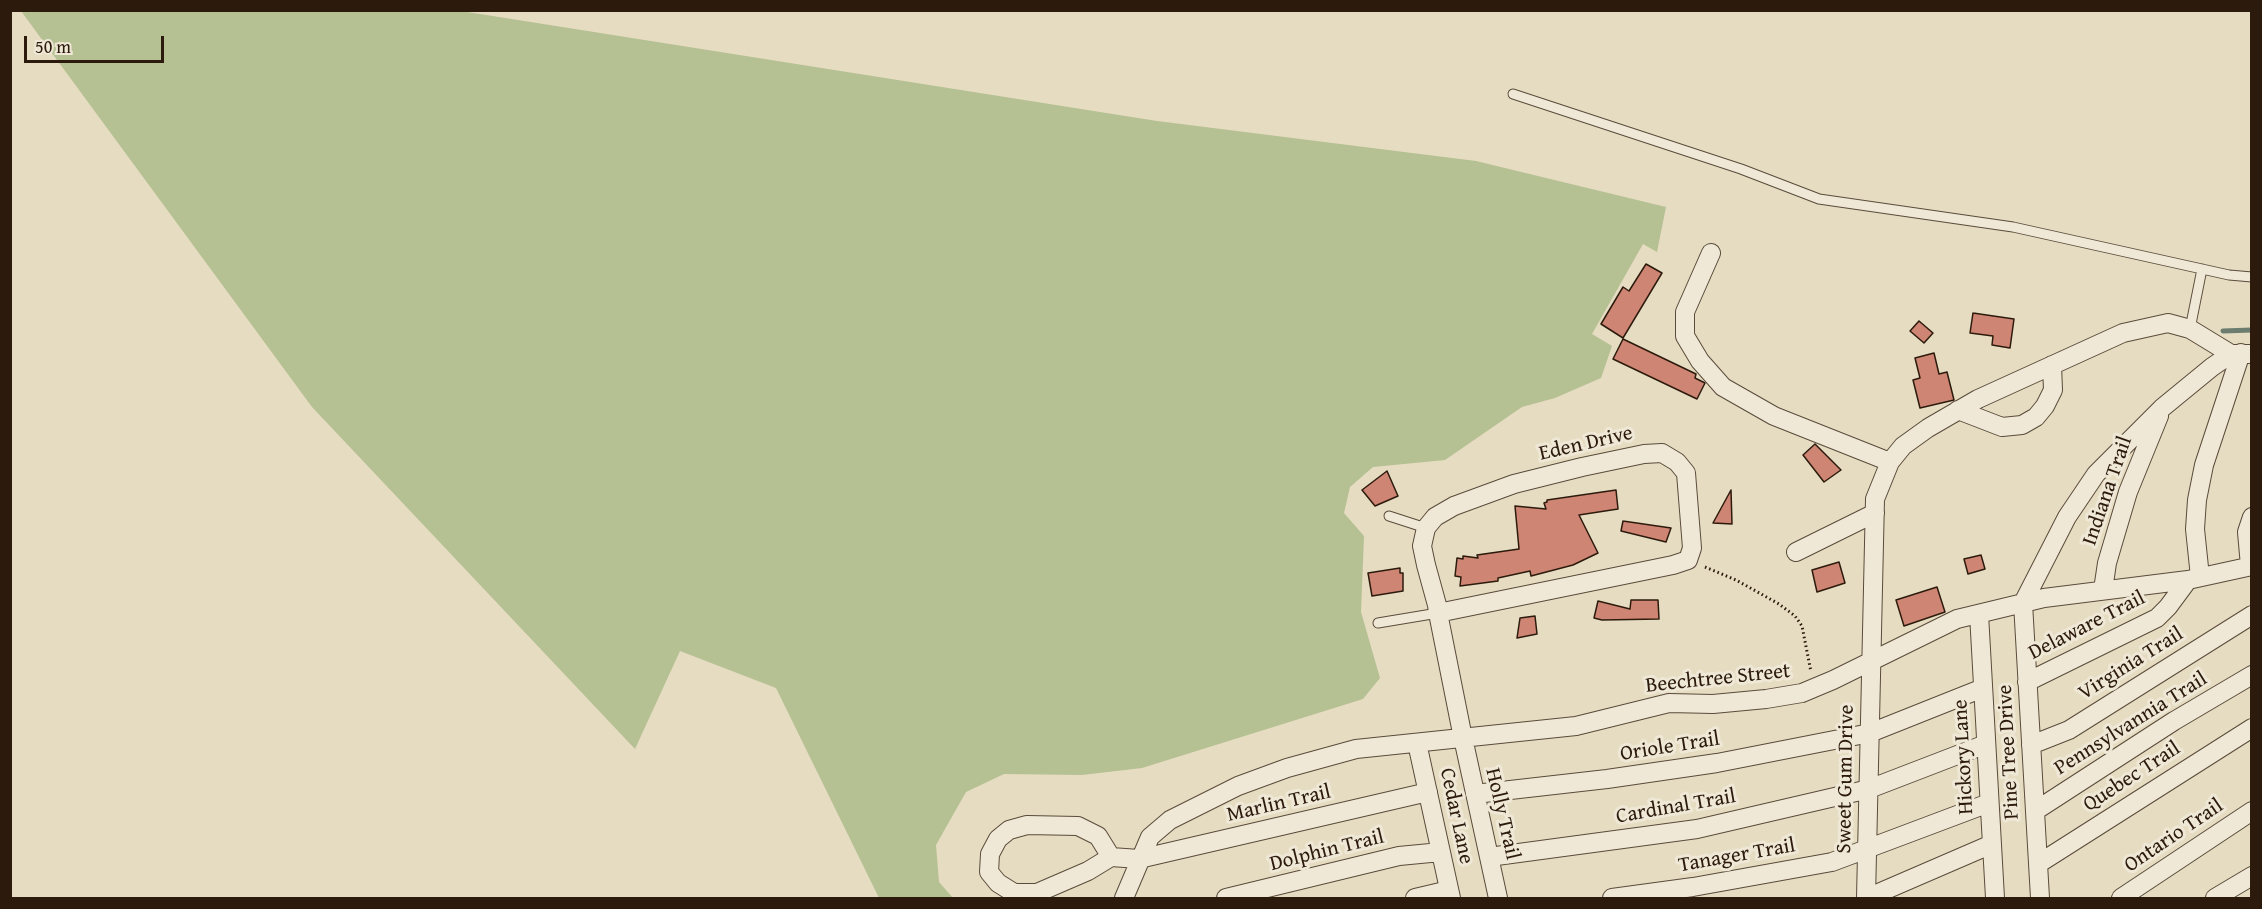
<!DOCTYPE html>
<html>
<head>
<meta charset="utf-8">
<style>
	body { margin:0 }
	#map { position:relative; width:2262px; height:909px; overflow:hidden; background:#e6dcc1; font-family:"Gentium Book Plus",serif }
	canvas { display:block }
	.frame { position:absolute; inset:0; border:12px solid #2c1b0d; pointer-events:none }
	.scale { position:absolute; left:24px; top:36px; width:140px; height:27px; box-sizing:border-box; border:3px solid #2c1b0d; border-top:0; padding-left:8px; font-size:18px; line-height:21px; white-space:nowrap; color:#2c1b0d; -webkit-text-stroke:4px #efe8d7; paint-order:stroke }
</style>
</head>
<body>
<div id="map">
<canvas width="2262" height="909"></canvas>
<div class="frame"></div>
<div class="scale">50 m</div>
</div>
<script>
const context = document.querySelector('canvas').getContext('2d');
context.lineJoin = 'round';
function paint(path, color) { context.fillStyle = color; context.fill(path, 'evenodd'); }
const poly = rows => new Path2D(rows.map(r => 'M' + r).join(''));
function stroke(path, color, width, dash) { context.strokeStyle = color; context.lineWidth = width; context.lineCap = dash ? 'butt' : 'round'; context.setLineDash(dash || []); context.stroke(path); }
function drawText(font, color, halo, rows, align = 'center') {
  context.font = font + ' "Gentium Book Plus",serif'; context.lineWidth = 6; context.setLineDash([]); context.textBaseline = 'middle'; context.strokeStyle = halo; context.fillStyle = color; for (const [text, x, y, turn = 0] of rows) {
    context.save(); context.translate(x, y); context.rotate((+turn || 0) * Math.PI / 180); context.textAlign = isNaN(turn) ? turn : align; if (halo) context.strokeText(text, 0, 0); context.fillText(text, 0, 0); context.restore();
  }
}
const green = poly([
	[21,11,461,11,1157,121,1476,161,1666,207,1657,252,1643,244,1592,334,1612,346,1601,378,1555,398,1522,407,1445,460,1373,467,1350,487,1344,513,1364,536,1361,612,1380,678,1363,699,1142,768,1082,775,1004,774,966,792,936,845,939,882,953,898,879,898,776,688,680,651,635,749,312,407]
]);
const stream = poly([
	[2223,331,2252,330]
]);
const building = poly([
	[1646,264,1662,273,1623,338,1601,324,1623,287,1629,291,1646,264],
	[1973,313,2014,319,2010,348,1992,345,1993,336,1970,333,1973,313],
	[1919,321,1933,333,1924,343,1910,331,1919,321],
	[1623,339,1696,374,1695,378,1705,383,1697,399,1613,359,1623,339],
	[1934,353,1939,374,1947,372,1954,400,1920,408,1913,380,1920,378,1915,358,1934,353],
	[1815,444,1841,470,1824,482,1803,455,1815,444],
	[1387,471,1398,496,1375,506,1362,490,1387,471],
	[1616,490,1618,509,1579,515,1598,553,1573,565,1531,576,1530,571,1498,578,1498,581,1460,586,1461,577,1455,576,1457,558,1463,559,1463,556,1478,558,1477,555,1519,549,1515,506,1546,509,1544,503,1547,502,1547,500,1616,490],
	[1731,490,1732,524,1713,523,1731,490],
	[1623,521,1671,528,1666,542,1621,531,1623,521],
	[1981,555,1985,569,1968,574,1964,559,1981,555],
	[1839,562,1845,583,1817,592,1812,570,1839,562],
	[1400,568,1400,573,1403,573,1403,591,1372,596,1368,573,1400,568],
	[1937,587,1945,612,1904,626,1896,600,1937,587],
	[1631,600,1658,600,1659,619,1602,620,1594,618,1598,601,1630,609,1631,600],
	[1535,616,1537,634,1517,638,1520,618,1535,616]
]);
const path = poly([
	[1705,567,1736,580,1779,604,1795,616,1802,626,1811,672]
]);
const service = poly([
	[1513,94,1741,169,1819,199,2013,227,2229,275,2252,277],
	[2190,329,2202,269],
	[1389,516,1426,528],
	[1378,623,1438,613]
]);
const minor = poly([
	[1711,253,1685,312,1685,336,1700,361,1723,387,1774,416,1890,462],
	[1958,410,2002,427,2022,425,2036,417,2045,406,2053,390,2052,365],
	[1796,552,1875,513],
	[2250,566,2247,532,2252,517],
	[2200,577,2195,529,2197,500,2204,465,2241,353],
	[2103,590,2107,563,2128,492,2159,416],
	[1438,613,1673,565,1688,560,1692,548,1686,473,1677,462,1662,453,1644,454,1582,467,1514,484,1454,506,1435,517,1426,528,1422,546,1426,565,1437,605,1438,613,1463,738,1498,898],
	[1979,614,1995,898],
	[2027,682,2157,618,2168,607,2188,580],
	[1417,743,1451,898],
	[2031,745,2069,730,2252,615],
	[1475,794,1607,779,1717,763,1870,733,1983,688],
	[2035,811,2174,721,2252,675],
	[1111,857,1098,836,1078,826,1027,825,1009,830,998,839,990,854,989,872,998,883,1014,893,1037,893,1088,871,1111,857,1139,859,1428,792],
	[1489,857,1697,829,1869,789,1986,744],
	[2038,864,2252,728],
	[1124,898,1150,837,1170,820,1238,786,1287,768,1356,749,1576,726,1669,703,1713,704,1766,699,1802,693,1833,680,1957,619,2044,598,2188,580,2252,566],
	[1226,898,1399,856,1441,852],
	[1415,898,1449,890],
	[1612,898,1693,887,1832,862,1989,803],
	[1866,898,1875,499,1890,462,1903,446,1928,428,1978,399,2123,333,2168,323,2190,329,2231,354],
	[1867,898,1992,844],
	[2040,898,2023,603,2067,517,2096,474,2162,408,2212,367,2231,354,2252,354],
	[2121,898,2252,811],
	[2215,898,2252,876]
]);
const streetNames = [
	["Eden Drive",1586,444,-13],
	["Indiana Trail",2108,491,-71],
	["Delaware Trail",2087,626,-27],
	["Virginia Trail",2131,664,-32],
	["Beechtree Street",1718,679,-6],
	["Pennsylvannia Trail",2131,724,-32],
	["Oriole Trail",1670,747,-9],
	["Pine Tree Drive",2009,752,-93],
	["Hickory Lane",1964,757,-93],
	["Quebec Trail",2132,777,-33],
	["Sweet Gum Drive",1846,779,-89],
	["Marlin Trail",1279,804,-13],
	["Cardinal Trail",1676,807,-10],
	["Holly Trail",1502,814,77],
	["Cedar Lane",1456,816,78],
	["Ontario Trail",2174,836,-34],
	["Dolphin Trail",1327,851,-14],
	["Tanager Trail",1737,856,-10]
];
paint(green, '#b5c093');
stroke(stream, '#6c7c6e', 5);
paint(building, '#cf8573');
stroke(building, '#2c1b0d', 1.5);
stroke(service, '#5a4b3a', 11);
stroke(minor, '#5a4b3a', 20);
stroke(path, '#2c1b0d', 3, [1.5, 3]);
stroke(service, '#efe8d7', 9);
stroke(minor, '#efe8d7', 18);
drawText('21px', '#2c1b0d', '#efe8d7', streetNames);
</script>
</body>
</html>
